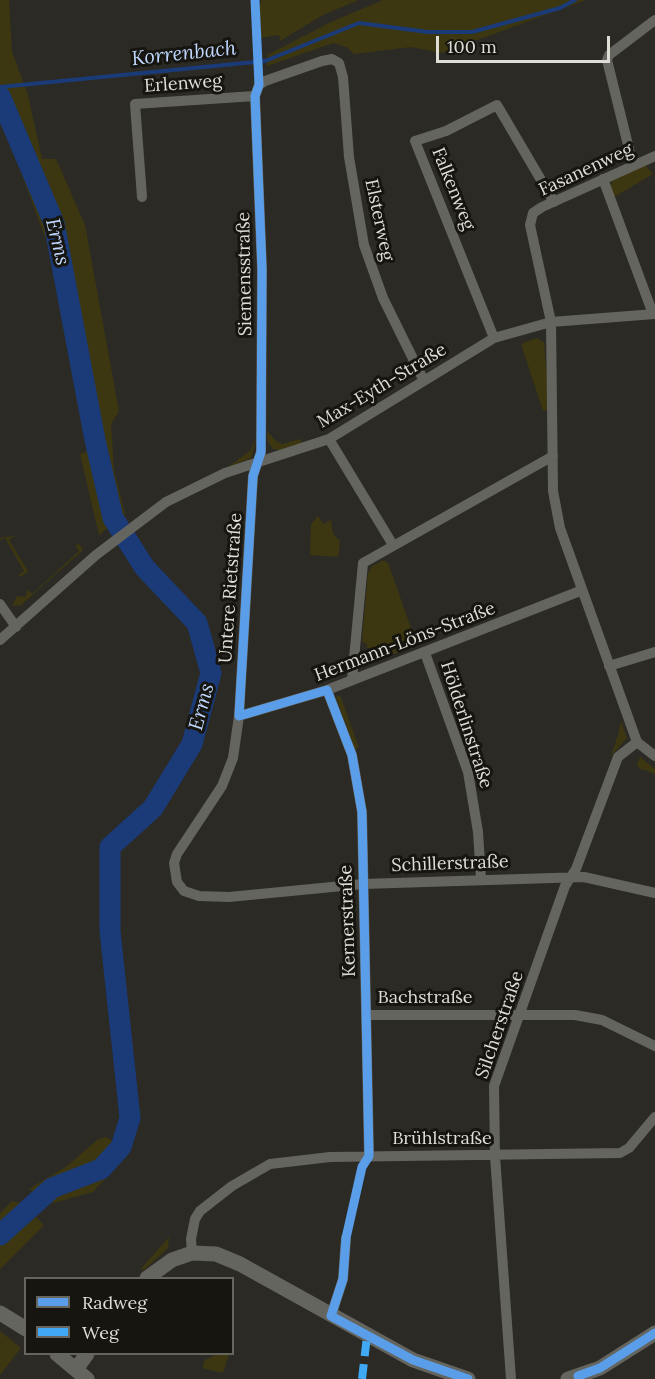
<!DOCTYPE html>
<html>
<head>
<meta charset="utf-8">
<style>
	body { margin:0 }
	#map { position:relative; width:655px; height:1379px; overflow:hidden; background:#2c2a24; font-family:Lora,serif }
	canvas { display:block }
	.legend { position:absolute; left:24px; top:1277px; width:210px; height:78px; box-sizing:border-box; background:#16150f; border:2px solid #66655e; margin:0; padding:8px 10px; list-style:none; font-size:18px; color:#dfded5 }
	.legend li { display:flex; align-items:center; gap:12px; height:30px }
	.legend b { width:30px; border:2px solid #66655e }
	.scale { position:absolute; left:436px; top:36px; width:174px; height:27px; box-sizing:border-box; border:3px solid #dfded5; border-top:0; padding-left:8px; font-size:18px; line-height:21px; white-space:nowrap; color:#dfded5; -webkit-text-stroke:4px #16150f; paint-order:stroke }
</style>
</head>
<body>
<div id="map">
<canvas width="655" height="1379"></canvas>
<ul class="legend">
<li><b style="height:8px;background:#5a9eea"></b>Radweg</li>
<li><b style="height:8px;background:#3fa9f5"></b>Weg</li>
</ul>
<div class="scale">100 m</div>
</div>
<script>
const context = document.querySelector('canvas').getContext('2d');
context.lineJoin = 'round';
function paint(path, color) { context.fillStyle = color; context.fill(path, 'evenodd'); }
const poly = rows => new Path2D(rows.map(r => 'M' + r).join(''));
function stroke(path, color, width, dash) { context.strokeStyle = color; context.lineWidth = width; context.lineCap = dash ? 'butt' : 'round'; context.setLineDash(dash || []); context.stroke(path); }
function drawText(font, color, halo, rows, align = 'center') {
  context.font = font + ' Lora,serif'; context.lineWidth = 6; context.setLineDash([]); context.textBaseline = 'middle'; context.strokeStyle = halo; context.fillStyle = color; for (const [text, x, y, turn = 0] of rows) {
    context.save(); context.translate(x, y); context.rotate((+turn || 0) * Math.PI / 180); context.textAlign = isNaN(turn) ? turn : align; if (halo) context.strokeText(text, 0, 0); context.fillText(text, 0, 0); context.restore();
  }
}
const green = poly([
	[0,0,9,0,12,52,28,95,42,159,56,159,85,225,119,411,111,424,114,470,125,514,99,535,80,454,93,450,49,248,0,116],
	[262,0,359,0,323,15,280,41,279,35,259,38,259,6],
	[383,0,586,0,442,53,411,47,354,54,347,47,333,43,267,66,267,55,331,22],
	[644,164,653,174,614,197,610,186,613,180],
	[536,338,544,342,549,409,543,411,521,344],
	[267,431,276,441,282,444,300,439,302,443,281,450,273,449,268,442],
	[256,439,251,458,228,467,250,451],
	[318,516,323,524,331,520,333,534,340,541,338,557,310,555,311,524],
	[15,536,9,540,28,571,21,577,18,575,24,571,5,538,0,540,0,538],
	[79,544,83,550,21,605,12,606,17,596,26,597,27,589,32,594,79,551,75,545],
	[384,560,388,563,416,642,411,643,412,647,373,662,372,654,367,656,367,644,363,643,362,640,368,573,372,566],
	[340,695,359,748,355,749,336,697],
	[621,721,627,738,611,756,619,732],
	[640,757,655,769,655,774,639,768,637,764],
	[106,1137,130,1152,93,1192,53,1203,29,1189,67,1166,97,1140],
	[12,1201,23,1204,44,1225,0,1269,0,1213],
	[169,1237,168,1248,145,1269,140,1270],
	[0,1331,21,1348,0,1375],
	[217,1354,229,1354,223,1373,202,1368,205,1360]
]);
const stream = poly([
	[0,87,265,61,359,23,428,32,472,32,560,8,575,0]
]);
const river = poly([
	[0,96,54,223,95,440,113,518,145,568,197,623,211,673,192,744,153,808,110,847,110,931,130,1118,121,1147,101,1169,52,1188,0,1235]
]);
const minor = poly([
	[655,156,542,207,533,213,530,225,551,322,553,491,560,528,637,742,655,756],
	[633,165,607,60,609,55,655,20],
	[603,179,653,314],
	[142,197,135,104,255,96],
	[494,338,415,141,446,131,497,105,554,202],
	[424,381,383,298,364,245,349,157,343,77,339,63,332,59,322,61,265,81,259,85,255,96,262,269,261,452,253,476,239,716,233,758,222,786,177,854,174,863,177,882,184,891,199,896,229,897,363,884,584,877,655,893],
	[329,439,393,545],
	[0,604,16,627],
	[0,640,96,555,166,502,225,473,329,439,494,338,551,322,655,314],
	[425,653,468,772,478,832,481,879],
	[609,666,655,652],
	[352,680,363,563,553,456],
	[327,690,352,755,362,812,369,1156],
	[239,716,327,690,580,591],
	[368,1015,575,1015,602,1020,655,1046],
	[192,1253,191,1239,195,1219,200,1211,232,1186,270,1164,330,1157,620,1153,629,1148,655,1117],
	[331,1316,343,1279,346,1238],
	[511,1379,495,1156,494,1086,565,886,576,869,618,757,637,742]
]);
const secondary = poly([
	[147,1278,172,1260,192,1253,216,1254,240,1264,413,1360,468,1379],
	[0,1313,26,1329],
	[57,1354,87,1379],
	[76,1369,87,1354],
	[568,1379,600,1368,655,1333]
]);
const quiet = poly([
	[362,1379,367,1336]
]);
const cycleway = poly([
	[255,0,259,85,255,96,262,269,261,452,253,476,239,716,327,690,352,755,362,812,369,1156,362,1167,346,1238,343,1279,331,1316,413,1360,468,1379],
	[578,1376,600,1368,655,1333]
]);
const streetNames = [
	["Erlenweg",183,84,-4],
	["Fasanenweg",586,170,-25],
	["Falkenweg",453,189,68],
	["Elsterweg",379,220,78],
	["Siemensstraße",245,274,-91],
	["Max-Eyth-Straße",382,386,-31],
	["Untere Rietstraße",231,588,-86],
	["Hermann-Löns-Straße",405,642,-21],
	["Hölderlinstraße",466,725,72],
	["Schillerstraße",450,864,-2],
	["Kernerstraße",348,921,-92],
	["Bachstraße",425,998],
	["Silcherstraße",500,1025,-71],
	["Brühlstraße",442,1139]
];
const waterNames = [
	["Korrenbach",184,54,-6],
	["Erms",57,242,76],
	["Erms",202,707,-75]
];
paint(green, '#3c3710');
stroke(stream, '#1a3a78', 4);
stroke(river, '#1a3a78', 21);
stroke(minor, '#656560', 10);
stroke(secondary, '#656560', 15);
stroke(quiet, '#3fa9f5', 8, [15, 8]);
stroke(cycleway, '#5a9eea', 9);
drawText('18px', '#dfded5', '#16150f', streetNames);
drawText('italic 20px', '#bfd6fe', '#16150f', waterNames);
</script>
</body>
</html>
